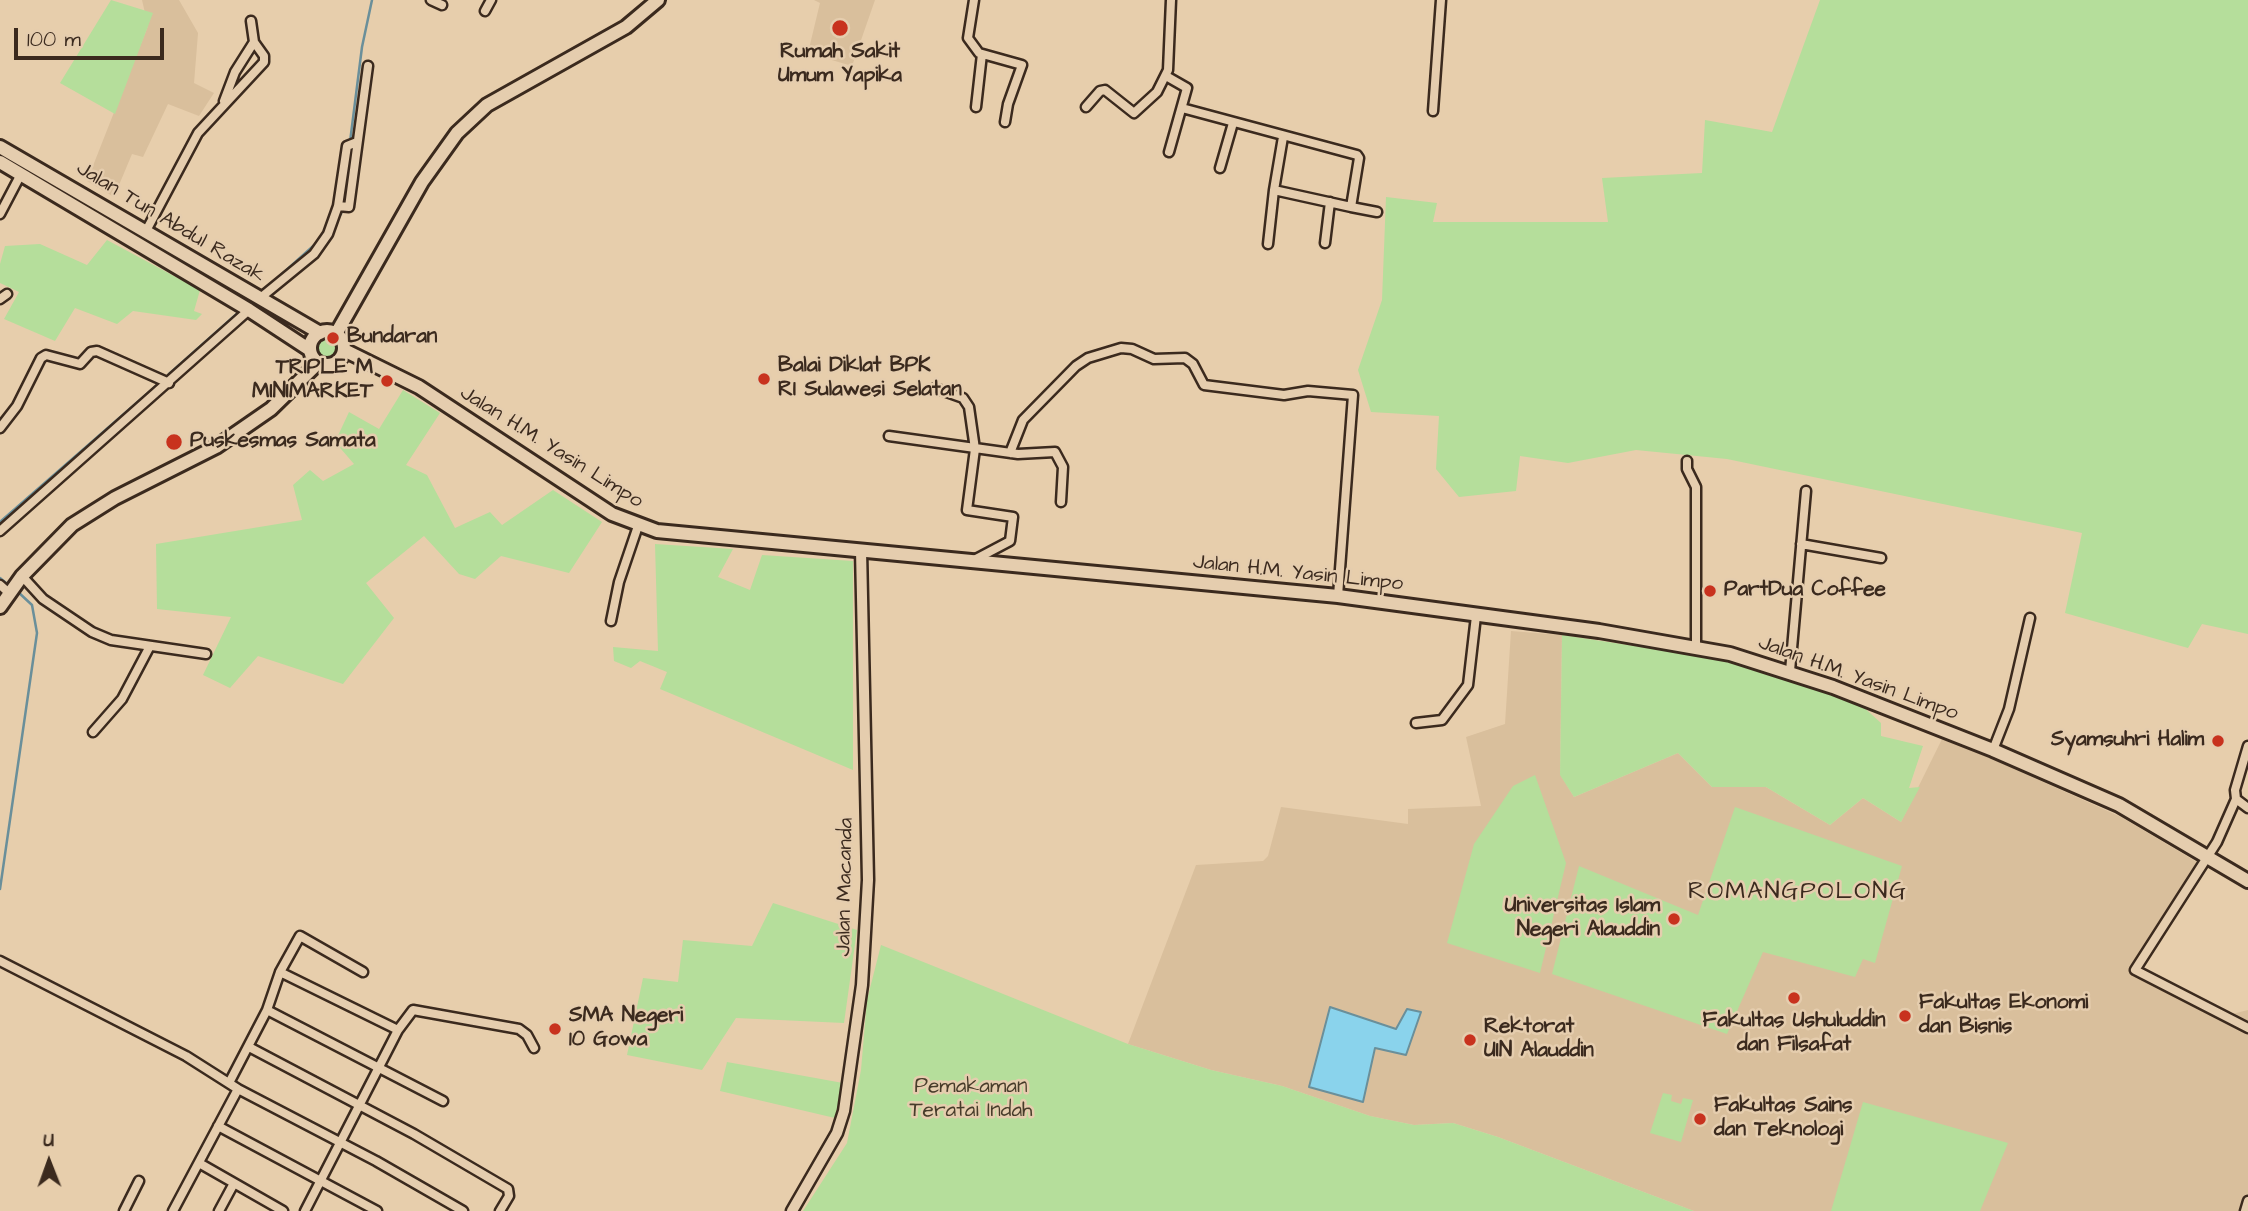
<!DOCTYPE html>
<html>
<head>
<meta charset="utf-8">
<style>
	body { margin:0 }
	#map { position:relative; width:2248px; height:1211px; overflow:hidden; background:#e7ceac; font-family:"Architects Daughter",sans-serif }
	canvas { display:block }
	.north { position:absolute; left:14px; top:1127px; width:70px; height:70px; -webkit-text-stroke:5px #e5cdae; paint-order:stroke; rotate:359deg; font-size:19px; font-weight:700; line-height:28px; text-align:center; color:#3b2a1e }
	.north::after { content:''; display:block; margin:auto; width:24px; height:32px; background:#3b2a1e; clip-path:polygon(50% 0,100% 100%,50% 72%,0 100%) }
	.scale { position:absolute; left:14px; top:28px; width:150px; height:32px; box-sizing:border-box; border:4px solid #3b2a1e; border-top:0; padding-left:9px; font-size:21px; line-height:24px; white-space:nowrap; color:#3b2a1e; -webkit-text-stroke:5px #e5cdae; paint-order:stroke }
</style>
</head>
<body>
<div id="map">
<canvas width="2248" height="1211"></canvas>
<div class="north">U</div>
<div class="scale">100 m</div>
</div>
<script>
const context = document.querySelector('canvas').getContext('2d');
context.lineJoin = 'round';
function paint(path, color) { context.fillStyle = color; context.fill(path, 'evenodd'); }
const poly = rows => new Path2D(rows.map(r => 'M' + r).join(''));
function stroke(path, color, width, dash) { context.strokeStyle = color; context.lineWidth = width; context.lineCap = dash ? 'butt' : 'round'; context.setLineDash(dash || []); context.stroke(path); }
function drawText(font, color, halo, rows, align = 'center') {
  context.font = font + ' "Architects Daughter",sans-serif'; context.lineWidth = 5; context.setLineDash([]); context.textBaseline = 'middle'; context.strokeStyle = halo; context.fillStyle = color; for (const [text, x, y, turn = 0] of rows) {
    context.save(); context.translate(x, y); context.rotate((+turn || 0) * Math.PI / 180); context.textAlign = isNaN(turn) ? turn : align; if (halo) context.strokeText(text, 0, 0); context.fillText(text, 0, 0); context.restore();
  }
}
const built = poly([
	[142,0,179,0,198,33,194,83,214,93,199,116,168,104,143,157,132,154,114,197,87,181,148,26],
	[814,0,875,0,852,66,808,53,820,3],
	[1511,631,1562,635,1560,774,1574,797,1678,753,1712,787,1766,787,1830,825,1863,798,1901,822,1943,737,2121,817,2207,868,2140,969,2232,1014,2248,1010,2248,1211,1694,1211,1498,1137,1453,1123,1414,1125,1370,1116,1282,1086,1211,1070,1128,1044,1196,865,1263,861,1268,856,1281,807,1408,824,1408,809,1481,806,1466,737,1505,724]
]);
const green = poly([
	[111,0,153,13,115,114,60,83],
	[1820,0,2248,0,2248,634,2202,624,2188,648,2065,613,2082,533,1727,459,1636,450,1568,463,1520,456,1516,491,1459,497,1436,469,1439,416,1371,412,1358,370,1382,300,1386,197,1437,203,1433,222,1608,222,1602,178,1702,173,1705,120,1772,132],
	[107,240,200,290,194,311,202,314,196,320,133,311,117,324,75,308,55,341,4,319,19,292,0,283,0,264,5,246,40,244,87,265],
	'310 348a17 17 0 1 1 34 0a17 17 0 1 1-34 0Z',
	[403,390,440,413,406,465,427,475,455,528,490,512,502,525,553,490,602,522,569,573,501,556,475,579,459,574,424,536,366,583,394,618,343,684,258,656,230,688,203,675,231,617,157,609,156,544,302,520,293,485,310,470,323,481,354,464,335,442,349,412,379,429],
	[655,544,733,549,718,577,750,590,762,555,853,561,853,770,660,689,667,672,640,661,631,668,614,661,613,647,658,651],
	[1562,635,1694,655,1774,672,1859,703,1881,723,1881,736,1923,746,1909,788,1920,787,1901,822,1863,798,1830,825,1766,787,1712,787,1678,753,1574,797,1560,775],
	[1535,775,1566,863,1540,973,1447,943,1474,844,1513,786],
	[1735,807,1902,866,1875,963,1863,959,1855,977,1763,952,1727,1034,1552,974,1579,866,1698,915],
	[773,903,857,930,844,1023,736,1018,702,1070,627,1055,643,978,678,982,683,940,752,946],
	[881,945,1128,1044,1211,1070,1282,1086,1370,1116,1414,1125,1453,1123,1498,1137,1694,1211,803,1211,847,1143,861,1070,867,1000],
	[727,1062,843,1083,835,1118,720,1091],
	[1663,1093,1672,1095,1671,1101,1681,1104,1683,1098,1693,1100,1681,1142,1650,1133],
	[1863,1102,2008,1143,1980,1211,1831,1211]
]);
const water = poly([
	[1330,1007,1396,1029,1407,1009,1421,1012,1406,1055,1375,1048,1363,1102,1309,1087,1330,1007]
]);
const stream = poly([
	[350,142,362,47,372,0],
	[336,220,341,214,344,190],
	[263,291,321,239],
	[169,374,240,311],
	[0,522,156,386],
	[0,578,11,587],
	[0,889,37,633,32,605,17,591]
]);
const minor = poly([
	[431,0,442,5],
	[974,0,968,38,979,53,1022,65,1008,104,1005,122],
	[485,11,491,0],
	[1166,76,1187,88,1169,152],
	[224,101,235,72,254,42],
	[976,107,982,54],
	[1086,107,1100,91,1105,90,1134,113,1157,92,1168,70,1171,0],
	[1182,108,1357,155,1359,158,1351,207,1377,212],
	[1433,111,1441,0],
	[1220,168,1233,123],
	[1274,190,1283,137],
	[338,206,349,207,368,66],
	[0,214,21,174],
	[146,231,198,133,264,62,264,56,254,42,251,21],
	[1325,243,1330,202],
	[1268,244,1274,190,1351,207],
	[0,299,7,294],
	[259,299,314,254,328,234,338,206,347,146,357,142],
	[935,388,963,398,969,407,975,449,967,510,1013,517,1010,541,974,560],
	[0,428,17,406,41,358,46,355,80,364,91,352,97,351,169,383],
	[889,436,1018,454,1055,452,1063,467,1061,502],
	[1010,453,1023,420,1076,366,1088,358,1121,348,1132,349,1154,359,1185,358,1193,364,1204,385,1284,395,1308,391,1353,395,1338,596],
	[1687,461,1687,469,1696,487,1696,647],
	[0,531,249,310],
	[1801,544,1881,558],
	[22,576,43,599,92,632,111,640,206,654],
	[0,585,9,593],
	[611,621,619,582,638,526],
	[1790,671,1806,491],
	[1416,723,1442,720,1468,685,1476,616],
	[93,732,122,699,150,646],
	[2248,746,2235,790,2236,799,2248,808],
	[1993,750,2009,709,2030,618],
	[2236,799,2217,842,2135,970,2248,1028],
	[0,961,186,1056,238,1089,173,1211],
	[280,972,398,1030],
	[267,1010,443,1101],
	[249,1047,414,1134,508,1189,509,1196,500,1211],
	[229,1083,267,1010,280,972,300,936,363,972],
	[238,1089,376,1161,463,1211],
	[218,1126,377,1211],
	[199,1163,283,1211],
	[124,1211,139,1181],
	[219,1211,233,1185],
	[305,1211,398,1030,413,1010,519,1029,527,1035,534,1048],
	[2245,1211,2248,1201]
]);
const tertiary = poly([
	[792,1211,837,1133,844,1111,862,985,868,880,861,550]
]);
const primary = poly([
	[0,147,320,333],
	[0,162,249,310,310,350],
	'310 348a17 17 0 1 1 34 0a17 17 0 1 1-34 0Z',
	[336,334,422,182,457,133,487,105,626,27,658,0],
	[344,350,419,387,612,514,657,531,1338,596,1599,631,1730,654,1833,687,1993,750,2119,805,2248,881],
	[0,607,22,576,72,525,115,498,216,447,271,409,318,363]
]);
const markers = [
	[840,28,9,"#c8321e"],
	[333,338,7,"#c8321e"],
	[764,379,7,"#c8321e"],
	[387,381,7,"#c8321e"],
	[174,442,9,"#c8321e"],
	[1710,591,7,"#c8321e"],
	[2218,741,7,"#c8321e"],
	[1674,919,7,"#c8321e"],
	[1794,998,7,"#c8321e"],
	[1905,1016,7,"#c8321e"],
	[555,1029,7,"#c8321e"],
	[1470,1040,7,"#c8321e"],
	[1700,1119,7,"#c8321e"]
];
const poiNames = [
	["Rumah Sakit",840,53,"center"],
	["Umum Yapika",840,77,"center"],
	["Bundaran",347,338],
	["Balai Diklat BPK",778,367],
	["RI Sulawesi Selatan",778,391],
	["TRIPLE M",373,369,"right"],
	["MINIMARKET",373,393,"right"],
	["Puskesmas Samata",190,442],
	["PartDua Coffee",1724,591],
	["Syamsuhri Halim",2204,741,"right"],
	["Universitas Islam",1660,907,"right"],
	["Negeri Alauddin",1660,931,"right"],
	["Fakultas Ekonomi",1919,1004],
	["dan Bisnis",1919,1028],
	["SMA Negeri",569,1017],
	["10 Gowa",569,1041],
	["Fakultas Ushuluddin",1794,1022,"center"],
	["dan Filsafat",1794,1046,"center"],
	["Rektorat",1484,1028],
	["UIN Alauddin",1484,1052],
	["Fakultas Sains",1714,1107],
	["dan Teknologi",1714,1131]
];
const streetNames = [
	["Jalan Tun Abdul Razak",170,223,31],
	["Jalan H.M. Yasin Limpo",551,448,32],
	["Jalan H.M. Yasin Limpo",1298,574,6],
	["Jalan H.M. Yasin Limpo",1858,679,20],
	["Jalan Macanda",846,887,-89]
];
const parkNames = [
	["Pemakaman",971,1088],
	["Teratai Indah",971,1112]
];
const quarterNames = [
	["ROMANGPOLONG",1798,893]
];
paint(built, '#d9bf9c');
paint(green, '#b5de9b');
paint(water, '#8ad3ec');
stroke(water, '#6a8f9a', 2);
stroke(stream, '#6a8f9a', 2.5);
stroke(minor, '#3b2a1e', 13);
stroke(tertiary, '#3b2a1e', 15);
stroke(primary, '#3b2a1e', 18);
stroke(minor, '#e5cdae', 8);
stroke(tertiary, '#e5cdae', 10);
stroke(primary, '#e5cdae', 12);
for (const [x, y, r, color] of markers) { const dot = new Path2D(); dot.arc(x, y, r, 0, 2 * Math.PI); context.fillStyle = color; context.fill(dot); stroke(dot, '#e5cdae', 2.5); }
drawText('bold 21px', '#3b2a1e', '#e5cdae', poiNames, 'left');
drawText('21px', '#3b2a1e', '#e5cdae', streetNames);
drawText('21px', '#473c2a', '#e5cdae', parkNames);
context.letterSpacing = '2px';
drawText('24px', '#3b2a1e', '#e5cdae', quarterNames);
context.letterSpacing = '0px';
</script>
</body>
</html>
